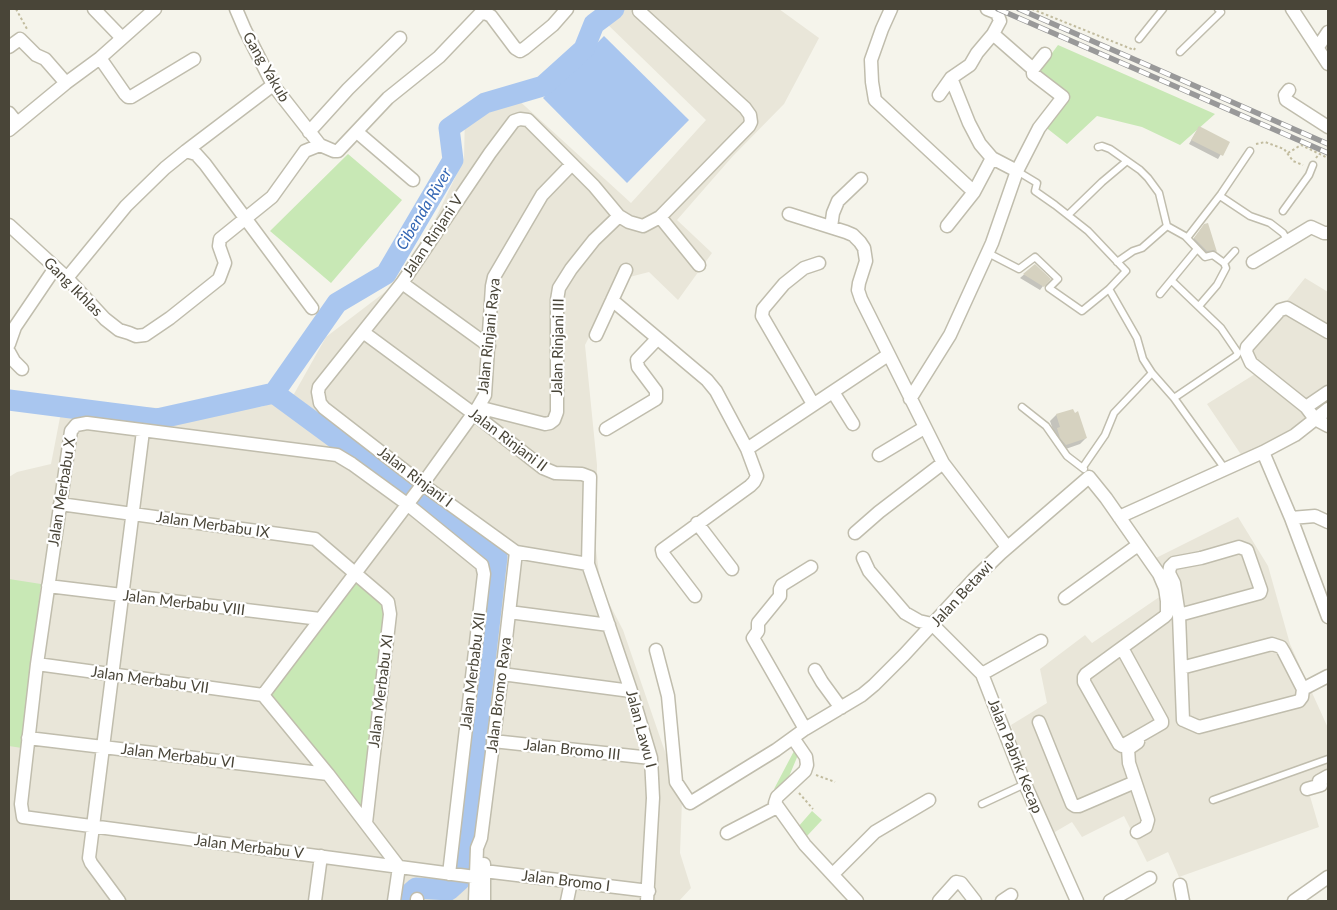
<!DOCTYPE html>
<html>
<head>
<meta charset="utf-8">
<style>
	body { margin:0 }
	#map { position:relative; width:1337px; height:910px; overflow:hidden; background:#f5f4eb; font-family:Lato,sans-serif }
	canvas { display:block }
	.frame { position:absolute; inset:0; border:10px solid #494538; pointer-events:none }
</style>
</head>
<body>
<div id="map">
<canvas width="1337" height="910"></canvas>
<div class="frame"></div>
</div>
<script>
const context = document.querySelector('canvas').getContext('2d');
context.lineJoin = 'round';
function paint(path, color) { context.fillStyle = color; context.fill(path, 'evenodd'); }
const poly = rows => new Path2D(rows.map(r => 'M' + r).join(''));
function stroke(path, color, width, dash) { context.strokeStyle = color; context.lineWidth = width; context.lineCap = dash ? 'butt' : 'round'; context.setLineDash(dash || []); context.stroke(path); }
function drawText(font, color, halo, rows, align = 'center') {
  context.font = font + ' Lato,sans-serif'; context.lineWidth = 4.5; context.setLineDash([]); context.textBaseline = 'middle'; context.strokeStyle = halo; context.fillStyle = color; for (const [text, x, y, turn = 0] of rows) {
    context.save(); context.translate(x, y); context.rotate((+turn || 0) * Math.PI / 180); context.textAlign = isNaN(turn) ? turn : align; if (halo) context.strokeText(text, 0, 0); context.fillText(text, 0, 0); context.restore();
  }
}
const residential = poly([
	[620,9,779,9,819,38,784,104,732,157,677,220,712,253,678,300,649,272,618,280,585,345,597,465,596,550,601,588,623,630,682,801,680,853,691,888,679,901,9,901,9,477,17,472,51,464,63,402,206,411,261,407,294,394,326,337,389,289,427,236,464,159,465,114,514,96,631,203,706,120,603,20],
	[1305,278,1328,292,1328,407,1289,437,1242,456,1207,404,1255,374,1244,354],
	[1238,517,1268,566,1290,644,1328,728,1328,777,1307,786,1319,827,1179,877,1168,852,1147,862,1124,816,1082,837,1072,822,1048,836,1011,725,1047,703,1040,669,1085,635,1092,643,1171,589,1156,558]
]);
const green = poly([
	[1058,45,1215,114,1180,145,1142,127,1097,116,1067,144,1044,126,1066,96,1038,72],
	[348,154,402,200,331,283,270,231],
	[9,579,41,584,22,748,9,746],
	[356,580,385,606,363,810,268,696],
	[794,751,798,755,785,786,774,789],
	[812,811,822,820,807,836,798,827]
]);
const water = poly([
	[604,36,689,120,627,183,543,98]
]);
const shadow = poly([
	[1199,127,1228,142,1218,159,1189,144],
	[1207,224,1216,251,1213,254,1210,253,1203,254,1191,242,1202,228],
	[1035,265,1043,286,1040,290,1020,278],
	[1073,411,1086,438,1080,444,1060,451,1050,421,1056,415]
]);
const river = poly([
	[274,393,337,303,386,274,453,160,449,128,485,103,543,86,584,49,594,24,614,9],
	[9,400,157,419,274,393,497,557,460,880,449,890,416,888,407,896,406,901]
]);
const building = poly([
	[1199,126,1230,142,1223,156,1191,140],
	[1208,223,1217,252,1214,250,1207,251,1194,238,1204,224],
	[1035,264,1051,279,1044,287,1023,274],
	[1073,409,1075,413,1078,411,1087,438,1066,445,1060,438,1057,428,1060,427,1056,414]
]);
const path = poly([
	[16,9,27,29],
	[1032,9,1134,50,1135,48],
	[1256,144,1265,142,1284,149,1293,161,1303,165],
	[1288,153,1301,145,1328,158],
	[1316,158,1319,154],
	[816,775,835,782],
	[799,793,813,809]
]);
const service = poly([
	[1139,39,1163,9],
	[1180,52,1221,12,1218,9],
	[1098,147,1102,146,1110,149,1140,170,1148,178,1159,193,1167,226,1185,236,1205,257,1213,255,1224,263,1226,268,1217,285,1199,306],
	[1220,196,1250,216,1270,223,1283,233,1288,241],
	[1283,211,1309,175,1313,165],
	[1068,215,1102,182,1127,161],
	[1187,238,1221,194,1250,151],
	[988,253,1019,269,1035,257,1058,279,1049,288,1082,311,1109,289,1126,271,1088,231,1055,205,1035,191,1037,183,1017,171],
	[1117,262,1133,251,1142,248,1167,226],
	[1224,263,1235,251],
	[1172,281,1221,328,1238,353,1236,356,1174,398],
	[1109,289,1137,338,1143,359,1152,373,1174,398,1225,469],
	[1160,294,1197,249],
	[1022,407,1046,426,1067,456,1084,469],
	[1083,467,1105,435,1114,413,1152,373],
	[1213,800,1328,759],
	[982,804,1025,784]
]);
const minor = poly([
	[94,9,122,38],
	[236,9,245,30,273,85,320,145],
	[891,9,882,29,871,60,872,82,875,100,974,192],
	[1292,9,1328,64],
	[9,47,20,39,36,55,45,59,66,83],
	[1318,47,1328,32],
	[100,58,125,94,128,97,131,97,194,59],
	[1033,69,1045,54],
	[951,78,969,123,980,144,992,158,1017,171],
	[1289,90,1285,95,1286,100,1328,127],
	[939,95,951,78,970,65,977,53,993,34,1000,21,997,13,987,9],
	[9,113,17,123],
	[9,130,66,83,100,58,155,9],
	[309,132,348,89,400,38],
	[357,132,413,180],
	[186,151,273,85],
	[789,214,846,232,853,235,860,242,864,248,866,261,859,283,858,290,861,299,943,463,1007,547],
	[660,217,699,265],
	[9,225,67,278,105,319,119,330,129,333,136,336,145,335,170,318,219,279,225,263,219,246,220,239,272,197,305,151,320,145,334,151,338,151,388,98,439,57,480,14,485,13,491,16,515,48,520,51,525,48,553,25,567,9],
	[947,226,974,192,992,158],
	[831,227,833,213,838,201,861,179],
	[1253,262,1311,227,1324,233,1328,233],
	[67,278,126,206,165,168,186,151,196,154,205,164,312,308],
	[402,283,489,346],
	[612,300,707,380,716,391,747,449,757,476,754,482,750,486,662,550,663,554,695,596],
	[363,332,474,414,543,468,555,473,582,474,590,477,588,564,631,691,651,758,653,798,647,901],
	[1328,332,1287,308,1280,310,1247,347,1246,352,1251,363,1306,407,1315,419,1328,426],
	[596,335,626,270],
	[9,344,15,327,55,268],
	[9,352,14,361,22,369],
	[833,392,853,424],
	[910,399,950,335,992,243,1017,171,1039,128,1063,97,1033,74,1033,69,993,34],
	[813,404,762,316,763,309,784,284,804,268,819,263],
	[478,407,545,424,550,423,554,420,557,412,557,300,559,288,571,269,594,240,619,216],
	[1306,407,1328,392],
	[606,429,656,399,656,391,638,367,637,360,657,339],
	[747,449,888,355],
	[1263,452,1291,518,1328,617],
	[879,455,924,428],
	[60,504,315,539,384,598,388,602,390,614,366,823],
	[1119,517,1263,452,1295,435,1328,409],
	[1291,518,1315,516,1328,522],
	[697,523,732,569],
	[855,533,879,512,943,463],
	[863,558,869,571,905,613,919,621,932,624,982,674,1025,784,1077,901],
	[588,564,516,552,422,484,324,408,320,403,318,392,319,387,402,283,490,153,514,121,520,119,528,120,594,186,619,216,629,222,643,226,660,217,749,126,751,122,750,115,745,108,639,11],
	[48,586,320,619],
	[1065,598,1138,545],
	[509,612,609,625],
	[1179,615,1260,593,1261,590,1247,550,1239,547,1201,558,1174,563,1170,567,1169,573,1174,583,1179,615,1183,720],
	[656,650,668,696,676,782,690,803,776,750,805,729,862,695,874,685,904,655,973,580,1001,553,1089,477,1106,498,1159,574,1165,588,1167,601,1167,614,1164,617,1086,674,1084,677,1084,682,1119,744,1122,746,1162,723,1162,721,1122,648],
	[37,664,263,695],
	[1181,668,1272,644,1281,647,1284,652,1303,689],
	[815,670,822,682,841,708],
	[502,674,631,691],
	[982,674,1041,641],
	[263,695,419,489,478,407,485,395,492,286,494,277,542,195,572,164],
	[263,695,328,774,399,867,394,901],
	[1183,720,1199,727,1299,701,1302,697,1303,689,1328,676],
	[1039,722,1072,804,1075,806,1079,806,1135,782],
	[805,729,753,638,758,631,758,623,780,596,780,589,782,585,811,567],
	[28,738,328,774],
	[793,738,806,757,807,765,805,771,777,797,775,803,805,845,857,901],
	[493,741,651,758],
	[1307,789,1321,785,1319,781,1328,776],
	[1137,832,1146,827,1148,820,1129,763,1128,749,1138,742],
	[727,833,777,807],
	[484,871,649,891],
	[449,874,484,574,482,565,407,504,352,464,337,455,87,423,76,425,71,431,37,664,21,804,23,817,475,877],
	[833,874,875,832,929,800],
	[1180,885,1183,901],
	[119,901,91,863,89,858,143,431],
	[315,901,321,856],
	[417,901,417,899],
	[475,901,477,848,481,838,502,674,516,552],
	[484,901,484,864],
	[567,901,571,882],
	[939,901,956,882,961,883,975,901],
	[1002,901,1011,895],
	[1110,901,1150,878],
	[1294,901,1328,877]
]);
const rail = poly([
	[998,9,1328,153],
	[1019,9,1328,144]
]);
const streetNames = [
	["Gang Yakub",266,67,60],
	["Jalan Rinjani V",433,236,-56],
	["Gang Ikhlas",73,287,45],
	["Jalan Rinjani Raya",489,336,-84],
	["Jalan Rinjani III",558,347,-89],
	["Jalan Rinjani II",508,440,37],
	["Jalan Rinjani I",415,477,37],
	["Jalan Merbabu X",62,492,-81],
	["Jalan Merbabu IX",213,525,8],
	["Jalan Betawi",962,594,-47],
	["Jalan Merbabu VIII",184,603,7],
	["Jalan Merbabu XII",473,671,-83],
	["Jalan Merbabu VII",150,680,8],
	["Jalan Merbabu XI",381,691,-83],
	["Jalan Bromo Raya",499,695,-83],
	["Jalan Lawu I",641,729,75],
	["Jalan Bromo III",572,750,6],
	["Jalan Merbabu VI",178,756,7],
	["Jalan Pabrik Kecap",1015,756,68],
	["Jalan Merbabu V",249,847,7],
	["Jalan Bromo I",566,881,7]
];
const waterNames = [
	["Cibenda River",424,209,-59]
];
paint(residential, '#e9e6d9');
paint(green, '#c8e8b5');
paint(water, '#a9c6ef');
paint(shadow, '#0003');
stroke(river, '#a9c6ef', 21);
paint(building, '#d6d2c0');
stroke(service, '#c0bdad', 9);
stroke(minor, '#c0bdad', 15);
stroke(path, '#c2bc9f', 2, [2.5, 2.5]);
stroke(service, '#fff', 6);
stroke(minor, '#fff', 12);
stroke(rail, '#999', 5.5);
stroke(rail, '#fff', 4, [11]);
drawText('15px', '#494538', '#fff', streetNames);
drawText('italic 16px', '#3366b4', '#fff', waterNames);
</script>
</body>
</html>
